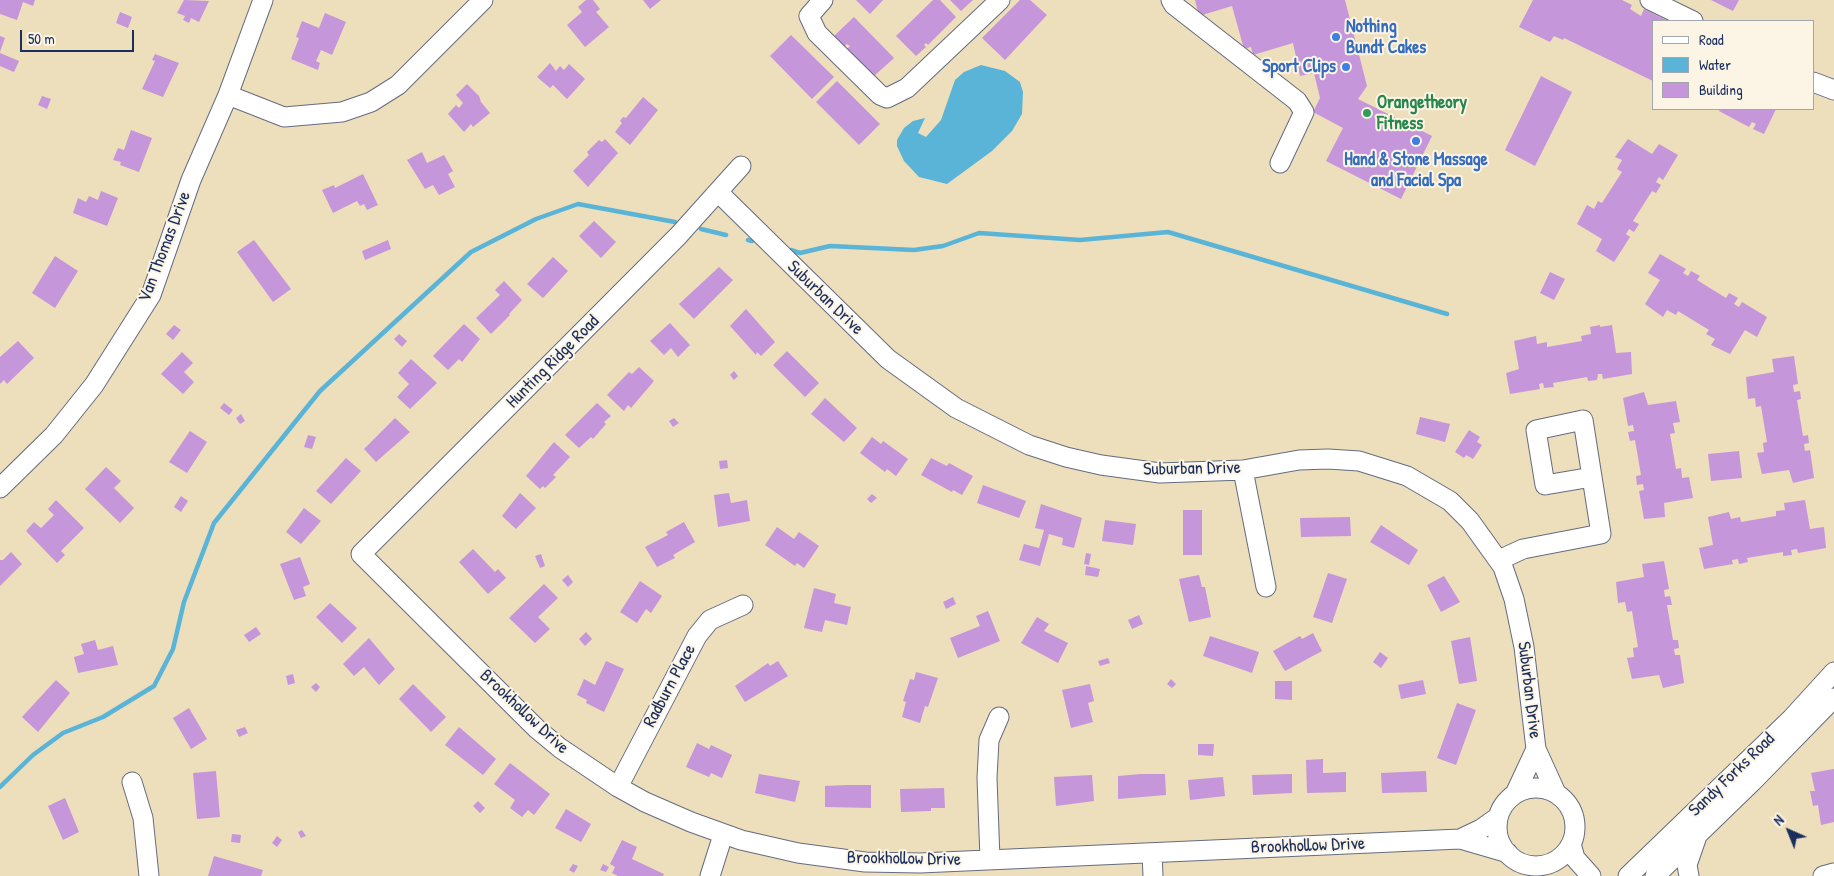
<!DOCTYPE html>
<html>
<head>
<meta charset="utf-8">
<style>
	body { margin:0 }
	#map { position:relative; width:1834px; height:876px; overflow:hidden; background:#eddebc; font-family:"Patrick Hand",sans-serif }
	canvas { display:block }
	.legend { position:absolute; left:1652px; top:20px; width:162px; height:90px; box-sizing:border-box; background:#fcf5e5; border:1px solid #a2a6af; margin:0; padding:6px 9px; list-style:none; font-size:15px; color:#1b2f5e }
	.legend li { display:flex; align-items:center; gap:10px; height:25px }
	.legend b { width:25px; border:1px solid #a2a6af }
	.north { position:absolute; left:1764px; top:806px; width:50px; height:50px; -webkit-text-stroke:4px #fcf5e5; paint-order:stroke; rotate:316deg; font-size:14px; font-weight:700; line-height:20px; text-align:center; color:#1b2f5e }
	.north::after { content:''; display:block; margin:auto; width:18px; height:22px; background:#1b2f5e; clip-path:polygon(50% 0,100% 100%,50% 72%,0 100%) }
	.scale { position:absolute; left:20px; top:30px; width:114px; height:22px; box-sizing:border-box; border:2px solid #1b2f5e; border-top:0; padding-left:6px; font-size:15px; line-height:18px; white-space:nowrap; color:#1b2f5e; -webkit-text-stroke:4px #fcf5e5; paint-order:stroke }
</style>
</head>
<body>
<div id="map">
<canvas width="1834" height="876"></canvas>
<ul class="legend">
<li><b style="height:6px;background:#fff"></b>Road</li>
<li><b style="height:14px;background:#59b4d7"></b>Water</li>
<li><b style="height:14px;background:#c596da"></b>Building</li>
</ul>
<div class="north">N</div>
<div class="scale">50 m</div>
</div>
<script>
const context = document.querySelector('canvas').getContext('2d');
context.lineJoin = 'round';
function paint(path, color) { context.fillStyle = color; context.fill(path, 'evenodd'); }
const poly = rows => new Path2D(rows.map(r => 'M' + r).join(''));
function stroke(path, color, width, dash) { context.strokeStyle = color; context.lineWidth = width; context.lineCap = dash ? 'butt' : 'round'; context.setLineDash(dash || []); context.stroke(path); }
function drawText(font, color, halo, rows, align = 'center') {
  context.font = font + ' "Patrick Hand",sans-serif'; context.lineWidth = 4; context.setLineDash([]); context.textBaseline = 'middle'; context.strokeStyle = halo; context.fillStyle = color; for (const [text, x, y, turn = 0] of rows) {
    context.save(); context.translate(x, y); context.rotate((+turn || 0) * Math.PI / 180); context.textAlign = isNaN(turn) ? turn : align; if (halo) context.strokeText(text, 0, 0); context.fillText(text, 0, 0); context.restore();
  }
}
const water = poly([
	[981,65,1005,71,1020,82,1023,92,1022,114,1012,131,992,151,947,184,919,177,904,161,897,146,897,140,904,128,913,121,925,118,918,133,926,137,941,120,955,80,964,72]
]);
const stream = poly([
	[701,229,726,235],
	[748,240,752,241],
	[791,250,800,253,830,246,914,250,943,246,979,233,1080,240,1168,232,1447,314],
	[0,787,33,755,63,733,103,717,154,686,173,649,184,602,214,523,320,391,471,252,536,219,578,204,675,222]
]);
const building = poly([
	[0,0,35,0,33,6,23,2,17,20,0,14],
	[184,0,209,1,199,22,191,18,189,23,183,20,185,16,177,13],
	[586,0,593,0,600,9,596,12,609,27,585,47,567,25,582,12,578,7],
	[643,0,661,0,650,9],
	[856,0,883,0,870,14],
	[933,0,940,0,956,17,928,45,926,43,924,45,926,47,916,56,896,36],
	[950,0,973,0,961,11],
	[1020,0,1030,0,1047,15,1005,60,982,38],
	[1195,0,1345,0,1367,86,1358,99,1432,136,1401,199,1326,161,1343,128,1313,112,1320,98,1314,73,1300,76,1293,43,1253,55,1251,47,1244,49,1232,6,1199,16],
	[1533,0,1622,0,1632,5,1630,9,1641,16,1644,9,1668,21,1653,21,1653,81,1564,38,1563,40,1554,36,1550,42,1519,27],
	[1711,0,1739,0,1733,11],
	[120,12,132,17,128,28,116,23],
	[325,13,346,22,332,55,321,50,316,61,320,63,318,70,291,59,299,38,296,37,302,21,319,28],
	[854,17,894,58,873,77,847,49,850,46,847,44,844,47,834,36],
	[791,35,834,77,812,99,770,56],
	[0,36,5,38,0,52],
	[0,53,19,61,14,72,0,66],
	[155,54,179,63,163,97,142,89,155,61,152,60],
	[550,63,556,71,560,66,564,70,569,64,585,79,567,99,553,85,550,88,537,77],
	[1541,76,1572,92,1535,166,1505,150],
	[837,81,880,124,859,145,816,102],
	[467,84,479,96,481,102,490,113,473,127,471,124,464,132,448,114,456,105,459,108,463,103,456,95],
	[42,96,51,99,47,109,38,105],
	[643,97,658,110,630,145,615,132,622,123,620,121,623,117,626,118],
	[1720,109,1776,109,1764,134,1753,129,1756,124,1752,122,1749,127,1719,111],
	[131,130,152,138,139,172,120,165,121,162,113,160,118,148,124,150],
	[605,139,618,153,588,187,573,171,589,155,587,152,599,140,602,142],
	[1628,139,1652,154,1659,144,1678,155,1663,180,1659,177,1656,182,1661,185,1656,193,1652,191,1633,221,1639,224,1634,232,1629,229,1626,234,1630,237,1614,262,1596,251,1602,239,1577,224,1587,205,1594,209,1598,201,1602,203,1622,172,1617,169,1622,160,1615,157],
	[422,152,427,163,444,155,453,171,448,174,455,187,439,195,433,185,425,189,407,160],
	[363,174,378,205,367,210,364,204,360,206,357,201,333,213,322,190,334,185,335,188],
	[101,191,118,198,107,226,73,213,78,198,86,202,89,196,98,200],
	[594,221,616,242,601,258,579,236],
	[254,240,291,289,273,302,237,252],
	[388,240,391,249,365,260,362,251],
	[1660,254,1686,269,1683,273,1688,276,1691,271,1700,276,1697,280,1726,298,1729,293,1738,298,1734,304,1739,307,1742,302,1767,317,1757,337,1745,330,1730,354,1711,345,1715,339,1706,334,1709,330,1678,311,1676,315,1667,310,1663,317,1645,304,1660,280,1648,273],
	[55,256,78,271,55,308,32,293],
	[553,257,568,271,543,298,527,284],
	[719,267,733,280,694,319,679,304],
	[1550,272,1565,279,1554,300,1540,293],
	[504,281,522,300,509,314,510,315,491,334,476,318,500,295,495,290],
	[746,309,775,342,761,356,757,352,756,355,730,326],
	[670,323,690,345,678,357,671,348,664,355,650,341],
	[464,324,480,339,462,362,459,359,448,370,433,356],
	[174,325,181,330,173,340,166,334],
	[1600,325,1600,327,1612,325,1616,353,1631,352,1632,374,1603,379,1602,374,1598,374,1597,380,1588,381,1587,377,1553,383,1554,387,1544,388,1543,383,1539,384,1540,389,1510,394,1506,373,1519,369,1514,341,1536,336,1537,344,1547,342,1547,347,1582,341,1581,336,1591,334,1590,327],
	[399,334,407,341,402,347,394,339],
	[18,341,34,358,7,384,4,380,0,384,0,357],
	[787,351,819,383,805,397,773,365],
	[182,352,193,363,184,372,194,382,183,394,161,374],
	[1794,356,1798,384,1793,385,1794,392,1800,391,1801,399,1797,400,1803,436,1808,435,1809,443,1804,444,1805,451,1810,450,1814,478,1793,483,1789,470,1762,474,1757,453,1764,452,1763,443,1767,442,1761,406,1756,407,1755,398,1748,399,1746,377,1774,372,1772,359],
	[411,359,437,383,410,409,397,397,409,384,398,373],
	[639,367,654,381,631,408,628,405,624,411,607,395,629,372,632,374],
	[734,371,738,376,734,380,730,375],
	[1644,392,1648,405,1676,401,1680,422,1673,423,1675,433,1670,434,1676,469,1681,468,1682,478,1689,477,1693,498,1664,503,1665,517,1644,519,1639,491,1644,490,1643,484,1637,485,1636,476,1641,475,1635,440,1630,441,1628,432,1634,431,1633,425,1628,426,1623,398],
	[825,398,857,428,844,442,811,414],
	[224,403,233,410,229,415,220,408],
	[597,403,611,416,604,422,606,424,593,439,591,437,579,448,565,435],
	[241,414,245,421,240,424,236,418],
	[1420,417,1450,424,1445,442,1416,434],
	[395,418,410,432,376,462,364,449],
	[674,418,679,423,673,427,669,421],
	[1469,430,1480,437,1477,442,1482,445,1473,459,1466,455,1464,458,1455,452],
	[190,431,207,442,187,473,169,462],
	[308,435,316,437,312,449,304,447],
	[872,437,881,444,883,441,908,459,896,476,887,469,885,472,860,453],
	[554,442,570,457,553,475,556,477,545,488,543,486,540,489,526,476],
	[1739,451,1742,478,1711,481,1708,454],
	[346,458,361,471,331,504,316,491],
	[931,458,947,466,949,463,973,476,962,495,953,490,952,492,921,475],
	[727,460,728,468,720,469,719,461],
	[106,467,121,481,114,488,134,508,120,523,85,489],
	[983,485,1026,501,1019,518,977,503],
	[520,493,536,508,516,529,502,516],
	[729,493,731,503,747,500,750,521,718,527,714,495],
	[872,494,877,498,871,503,867,499],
	[181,496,188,501,181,512,174,507],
	[56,500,84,528,61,551,65,555,57,563,26,531,34,522,41,528,54,515,48,509],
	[1805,500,1810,529,1824,527,1826,548,1798,553,1797,549,1791,550,1792,555,1783,556,1783,552,1747,558,1748,562,1739,564,1738,559,1732,560,1733,564,1704,569,1699,548,1713,545,1708,517,1729,512,1731,519,1740,517,1741,522,1776,516,1776,511,1785,510,1784,503],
	[1041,504,1082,518,1074,548,1062,545,1063,538,1049,534,1040,566,1019,560,1024,544,1039,548,1044,530,1035,528],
	[304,508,321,521,301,544,286,532],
	[1183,510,1202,510,1202,555,1183,555],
	[1350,517,1351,536,1301,537,1300,518],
	[1105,520,1136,524,1133,545,1102,541],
	[684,522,695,542,673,555,675,558,657,567,645,547,668,535,666,532],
	[1381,525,1418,550,1409,565,1370,542],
	[777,527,794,539,799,532,819,546,804,568,797,563,795,566,765,545],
	[473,549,495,572,498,569,506,578,488,594,459,562],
	[11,552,22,564,0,586,0,560,3,560],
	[1086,553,1091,554,1089,565,1084,564],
	[541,554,545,566,540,568,535,556],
	[300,557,310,584,303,587,306,596,294,600,280,564],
	[1664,561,1669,589,1664,590,1665,597,1670,596,1672,605,1667,605,1673,640,1678,640,1679,648,1674,649,1675,655,1680,655,1684,683,1663,688,1659,675,1632,679,1627,658,1634,657,1633,648,1638,647,1632,611,1627,612,1625,602,1618,603,1616,582,1644,577,1642,564],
	[1086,566,1100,569,1098,577,1085,575],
	[1328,573,1347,579,1332,623,1313,617],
	[568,575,573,582,568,587,562,580],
	[1199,575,1202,587,1205,587,1211,617,1189,622,1179,579],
	[1444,576,1460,602,1441,612,1427,585],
	[640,581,662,596,651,613,646,609,637,623,620,612],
	[544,584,558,598,538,617,550,629,535,643,509,618],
	[814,588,836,594,834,603,851,607,847,625,825,620,822,632,804,628],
	[953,597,956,604,946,609,943,602],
	[330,603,357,628,342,643,316,617],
	[988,611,1000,641,958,658,950,638,980,626,976,616],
	[1139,615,1143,624,1132,629,1128,620],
	[1037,617,1049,624,1044,631,1068,643,1058,663,1021,643],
	[256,627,261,634,249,642,244,635],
	[586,632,592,639,585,646,579,639],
	[1313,633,1322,651,1285,671,1273,651,1300,636,1302,639],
	[1210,636,1259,652,1252,673,1203,656],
	[1470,637,1477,681,1459,684,1451,641],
	[369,638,395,669,379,685,364,667,354,676,343,664],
	[95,640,98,650,113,646,118,665,78,673,74,657,84,654,81,644],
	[1380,652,1388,658,1381,668,1373,662],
	[1108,658,1110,663,1100,666,1098,661],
	[606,661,624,669,604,712,586,703,587,700,577,695,584,679,595,685],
	[778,661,788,676,745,702,735,686,768,663,770,666],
	[916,672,938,678,928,707,925,706,920,723,902,717,906,702,903,701,910,679,914,680],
	[293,674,295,683,288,685,286,676],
	[1171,679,1176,684,1172,688,1167,684],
	[56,680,70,693,38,732,22,717],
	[1423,680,1426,694,1401,699,1398,685],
	[1275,681,1292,681,1292,700,1275,699],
	[316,683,320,687,316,692,311,687],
	[413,684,446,717,431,732,399,699],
	[1090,684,1094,701,1088,703,1093,722,1071,728,1062,690],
	[1457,703,1476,710,1456,765,1437,758],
	[189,708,207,739,191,749,173,718],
	[245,727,248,733,239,737,236,730],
	[459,727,496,759,483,775,445,745],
	[697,743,709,749,711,745,732,755,722,778,711,773,709,777,686,767],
	[1198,744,1214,744,1213,756,1198,755],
	[1323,759,1323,773,1346,772,1346,792,1307,793,1306,760],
	[510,763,550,794,534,815,528,810,522,817,510,808,515,800,494,784],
	[1834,769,1834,822,1821,825,1818,805,1813,806,1810,791,1815,791,1811,773],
	[216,771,220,817,197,819,193,773],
	[1426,771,1427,792,1382,793,1381,773],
	[759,774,800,781,795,802,755,793],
	[1141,774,1165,774,1166,795,1118,799,1118,776],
	[1292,774,1292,793,1253,795,1252,775],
	[1092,775,1094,801,1056,806,1054,777],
	[1223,777,1225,796,1190,800,1188,780],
	[848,785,871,785,871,808,825,807,825,786],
	[944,788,945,808,931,808,931,811,901,812,900,789],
	[65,798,79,832,63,840,48,806],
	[478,801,485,808,480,813,473,806],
	[566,809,591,824,581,842,555,828],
	[302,830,306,836,301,838,298,832],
	[232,834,241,835,240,843,231,842],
	[277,836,282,840,277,847,272,843],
	[622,840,637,847,632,859,664,874,663,876,618,876,612,873,615,867,610,864],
	[214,856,263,870,261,876,208,876],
	[573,864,578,866,574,873,569,870],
	[603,864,609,867,606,872,600,870]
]);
const minor = poly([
	[823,0,809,16,817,33,880,95,887,98,907,88,1000,0],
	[1171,0,1174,5,1297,101,1304,112,1280,163],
	[1650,0,1693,21],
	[1813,82,1834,90],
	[228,95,284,117,342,112,371,102,398,85,483,0],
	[741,166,678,236,361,554,537,729,560,748,618,787,645,802,691,822,741,840,798,853,865,862,920,863,1460,839,1508,853],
	[719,193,888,359,956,408,1029,445,1066,457,1101,465,1160,473,1243,470,1299,460,1328,459,1359,461,1407,476,1450,501,1470,521,1503,567,1514,599,1524,647,1536,749,1556,793],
	[1243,470,1266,587],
	[0,488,54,435,94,385,151,295,191,180,228,95,263,0],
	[1499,560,1523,549,1601,534,1583,420,1536,430,1545,485,1592,477],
	[132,782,143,818,149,876],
	[618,787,697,636,710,620,743,605],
	'1497 827a39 39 0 1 1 78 0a39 39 0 1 1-78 0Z',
	[1515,794,1536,749],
	[1460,839,1481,829,1498,817],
	[1571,844,1575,858,1591,876],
	[1152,853,1153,876],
	[990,859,987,778,989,740,999,717],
	[710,876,723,835],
	[1628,876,1792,718,1834,672],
	[1655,876,1752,782,1834,698],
	[1689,876,1687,865,1696,839],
	[1823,876,1834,873]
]);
const markers = [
	[1336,37,5,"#3f7fe0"],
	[1346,67,5,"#3f7fe0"],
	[1367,113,5,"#2e9e5b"],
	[1416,141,5,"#3f7fe0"]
];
const shopNames = [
	["Nothing",1346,27],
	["Bundt Cakes",1346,48],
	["Sport Clips",1336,67,"right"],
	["Hand & Stone Massage",1416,160,"center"],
	["and Facial Spa",1416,181,"center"]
];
const leisureNames = [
	["Orangetheory",1377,103],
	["Fitness",1377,124]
];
const streetNames = [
	["Van Thomas Drive",165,247,-69],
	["Suburban Drive",825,298,44],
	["Hunting Ridge Road",553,362,-45],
	["Suburban Drive",1192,469,-1],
	["Radburn Place",670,686,-62],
	["Suburban Drive",1529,690,83],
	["Brookhollow Drive",524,712,43],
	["Sandy Forks Road",1732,775,-44],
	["Brookhollow Drive",1308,846,-2],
	["Brookhollow Drive",904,859,1]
];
paint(water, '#59b4d7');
stroke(stream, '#59b4d7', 4.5);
paint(building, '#c596da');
stroke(minor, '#646c7f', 21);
stroke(minor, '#fff', 19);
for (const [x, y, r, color] of markers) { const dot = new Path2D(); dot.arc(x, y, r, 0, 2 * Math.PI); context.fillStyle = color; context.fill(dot); stroke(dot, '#fcf5e5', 2); }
drawText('bold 18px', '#366cbe', '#fcf5e5', shopNames, 'left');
drawText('bold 18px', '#27864d', '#fcf5e5', leisureNames, 'left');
drawText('18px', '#1b2f5e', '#fcf5e5', streetNames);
</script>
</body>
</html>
